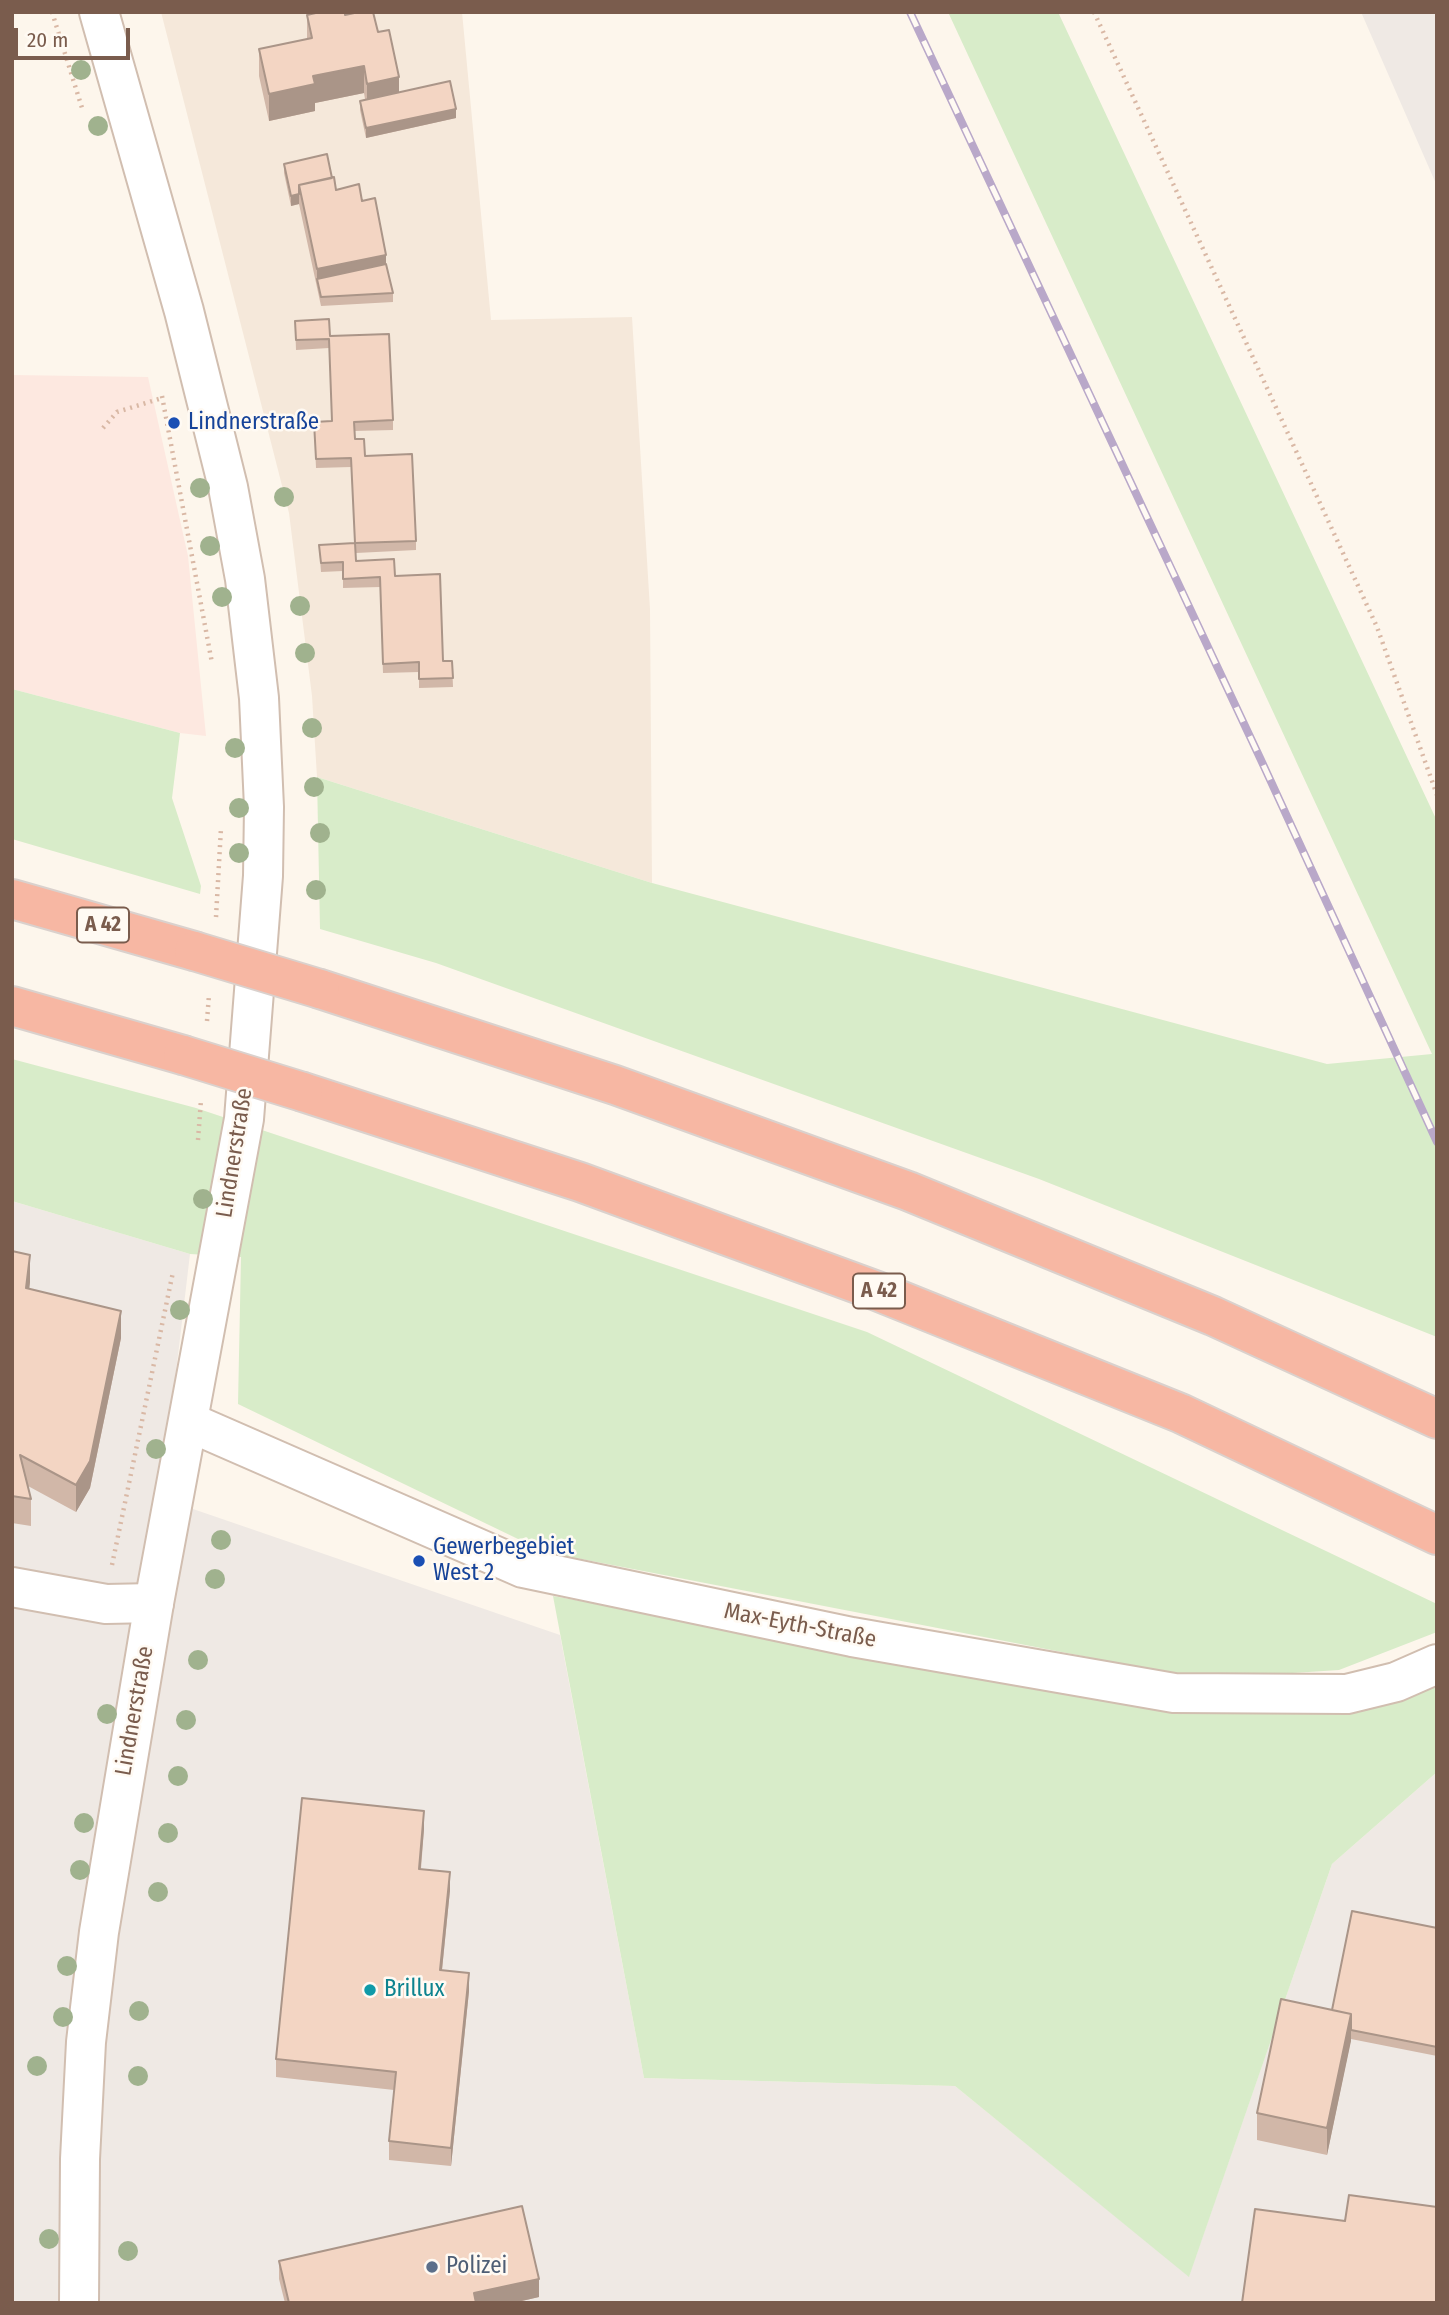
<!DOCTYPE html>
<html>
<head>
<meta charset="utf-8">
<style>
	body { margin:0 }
	#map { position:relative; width:1449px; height:2315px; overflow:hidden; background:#fdf6ec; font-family:"Fira Sans Condensed",sans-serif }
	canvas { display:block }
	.frame { position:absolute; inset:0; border:14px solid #7a5c4d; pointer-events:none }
	.scale { position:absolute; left:14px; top:28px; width:116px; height:32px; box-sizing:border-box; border:4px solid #7a5c4d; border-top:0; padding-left:9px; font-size:21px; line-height:24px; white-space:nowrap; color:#7a5c4d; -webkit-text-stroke:5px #fffaf3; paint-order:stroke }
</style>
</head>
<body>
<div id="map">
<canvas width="1449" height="2315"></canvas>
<div class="frame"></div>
<div class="scale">20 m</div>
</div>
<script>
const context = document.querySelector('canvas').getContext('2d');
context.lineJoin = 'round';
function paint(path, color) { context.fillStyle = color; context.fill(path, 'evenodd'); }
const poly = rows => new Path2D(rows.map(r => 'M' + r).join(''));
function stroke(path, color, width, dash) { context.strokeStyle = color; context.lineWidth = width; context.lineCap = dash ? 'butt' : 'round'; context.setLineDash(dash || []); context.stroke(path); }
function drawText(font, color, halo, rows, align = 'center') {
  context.font = font + ' "Fira Sans Condensed",sans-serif'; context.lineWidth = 5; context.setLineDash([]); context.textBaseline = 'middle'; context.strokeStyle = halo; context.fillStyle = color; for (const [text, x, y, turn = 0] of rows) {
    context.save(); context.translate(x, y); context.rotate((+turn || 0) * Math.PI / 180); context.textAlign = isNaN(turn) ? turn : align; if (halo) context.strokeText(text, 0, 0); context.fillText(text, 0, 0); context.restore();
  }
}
const residential = poly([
	[161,12,462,12,491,320,632,317,650,609,652,883,317,777,312,696,289,513]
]);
const commercial = poly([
	[12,375,148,377,188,556,206,736,180,733,12,689]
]);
const industrial = poly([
	[1361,12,1437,12,1437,186],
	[12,1201,190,1254,161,1498,560,1635,644,2078,955,2086,1189,2276,1332,1864,1437,1772,1437,2303,12,2303]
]);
const green = poly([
	[948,12,1058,12,1437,821,1437,1337,1039,1179,436,963,320,929,317,777,652,883,1327,1064,1432,1054],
	[12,689,180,733,172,798,201,886,200,894,12,839],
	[12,1059,196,1108,867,1332,1437,1604,1437,1632,1339,1670,1201,1679,545,1552,238,1404,241,1257,190,1254,12,1201],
	[553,1596,1180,1709,1437,1682,1437,1772,1332,1864,1189,2277,955,2086,644,2078]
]);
const path = poly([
	[52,12,82,108],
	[1094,12,1377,627,1437,795],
	[162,396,212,663],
	[103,428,117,412,162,398],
	[216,917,221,828],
	[207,1021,209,995],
	[198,1140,201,1100],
	[112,1565,173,1272]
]);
const minor = poly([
	[189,1422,523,1568,852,1637,1174,1693,1347,1694,1396,1682,1437,1664],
	[12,1587,106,1604,154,1603]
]);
const tertiary = poly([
	[79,2303,80,2159,86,2042,99,1932,154,1603,244,1119,263,876,264,807,259,698,245,579,228,487,184,311,99,12]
]);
const motorway = poly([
	[12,899,194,951],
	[320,989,615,1085,908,1191,1213,1316,1437,1419],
	[12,1006,183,1055],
	[303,1092,580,1182,877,1291,1180,1413,1437,1535]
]);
const rail = poly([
	[910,12,1261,760,1437,1142]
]);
const motorwayBridge = poly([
	[194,951,320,989],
	[183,1055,303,1092]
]);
const trees = [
	[81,70],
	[98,126],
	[200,488],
	[284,497],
	[210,546],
	[222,597],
	[300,606],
	[305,653],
	[312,728],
	[235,748],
	[314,787],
	[239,808],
	[320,833],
	[239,853],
	[316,890],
	[203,1199],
	[180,1310],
	[156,1449],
	[221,1540],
	[215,1579],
	[198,1660],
	[107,1714],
	[186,1720],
	[178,1776],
	[84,1823],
	[168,1833],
	[80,1870],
	[158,1892],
	[67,1966],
	[139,2011],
	[63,2017],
	[37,2066],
	[138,2076],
	[49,2239],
	[128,2251]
];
const wall = poly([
	[307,15,378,32,399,92,456,118,366,138,360,110,360,101,365,99,364,93,315,103,315,111,269,121,259,76,259,49,307,39],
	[284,164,332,178,336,190,362,201,386,264,393,293,393,302,321,306,299,204,291,206,284,173],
	[295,321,330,336,393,420,393,430,354,431,355,439,416,541,416,550,356,553,356,561,395,576,443,661,452,661,453,687,419,688,419,672,383,673,380,587,343,588,343,571,321,572,319,545,355,543,351,467,316,468,314,422,332,421,329,348,296,350],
	[12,1251,30,1282,29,1289,121,1338,90,1488,76,1512,28,1486,31,1499,31,1526,12,1523],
	[424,1829,421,1869,450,1890,442,1970,469,1991,451,2166,389,2160,389,2141,394,2090,276,2077,276,2059],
	[1437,1928,1437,2056,1351,2039,1327,2155,1257,2140,1257,2113,1332,2010],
	[279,2261,539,2297,513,2303,285,2303,279,2279]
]);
const shadedWall = poly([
	[364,66,364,93,315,103,315,111,269,121,269,94,313,76],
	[399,77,399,104,367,111,367,84],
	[456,109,456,118,366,138,366,128],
	[299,194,299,204,291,206,291,196],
	[386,255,386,273,317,279,317,269],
	[30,1255,30,1282,26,1315,26,1288],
	[121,1311,121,1338,90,1488,76,1512,76,1485],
	[424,1811,424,1829,419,1887,419,1869],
	[450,1872,450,1890,440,1989,440,1970],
	[469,1973,469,1991,451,2166,451,2148],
	[1351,2014,1351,2041,1327,2155,1327,2128],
	[539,2279,539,2297,513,2303,474,2303,474,2293]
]);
const building = poly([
	[320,12,345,12,345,15,359,12,373,12,378,32,389,30,399,77,367,84,364,66,313,76,315,84,269,94,259,49,312,38,307,15,320,12],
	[450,81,456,109,366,128,360,101,450,81],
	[327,154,332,178,299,185,299,194,291,196,284,164,327,154],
	[334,177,336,190,359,184,362,201,375,198,386,255,317,269,299,185,334,177],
	[386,264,393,293,321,297,317,279,386,264],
	[329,319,330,336,389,334,393,420,354,422,355,439,364,439,365,456,412,454,416,541,355,543,351,458,316,459,314,422,332,421,329,339,296,340,295,321,329,319],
	[355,543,356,561,394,559,395,576,440,574,443,661,452,661,453,678,419,679,419,662,383,664,380,577,343,579,343,562,321,563,319,545,355,543],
	[12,1251,30,1255,26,1288,121,1311,90,1461,76,1485,20,1455,31,1499,12,1496,12,1251],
	[302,1798,424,1811,419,1869,450,1872,440,1970,469,1973,451,2148,389,2141,396,2072,276,2059,302,1798],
	[1352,1911,1437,1928,1437,2047,1351,2030,1351,2014,1332,2010,1352,1911],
	[1281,1999,1351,2014,1327,2128,1257,2113,1281,1999],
	[1349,2195,1437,2207,1437,2303,1242,2303,1255,2209,1345,2221,1349,2195],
	[522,2206,539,2279,474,2293,476,2303,289,2303,279,2261,522,2206]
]);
const markers = [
	[174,423,7,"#1a4fb4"],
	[419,1561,7,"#1a4fb4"],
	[370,1990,7,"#0f9aa8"],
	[432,2267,7,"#5c6f8a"]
];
const shields = [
	[103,925,52],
	[879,1291,52]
];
const shieldNames = [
	["A 42",103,925],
	["A 42",879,1291]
];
const transitNames = [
	["Lindnerstraße",188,423],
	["Gewerbegebiet",433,1548],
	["West 2",433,1574]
];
const streetNames = [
	["Lindnerstraße",235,1153,-81],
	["Max-Eyth-Straße",800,1626,11],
	["Lindnerstraße",135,1711,-80]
];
const cultureNames = [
	["Brillux",384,1990]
];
const serviceNames = [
	["Polizei",446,2267]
];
paint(residential, '#f5e8da');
paint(commercial, '#fde8e0');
paint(industrial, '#efe9e4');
paint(green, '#d8ecc9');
stroke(minor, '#d1beb0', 42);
stroke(tertiary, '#d1beb0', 42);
stroke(motorway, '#dad1cd', 42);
stroke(path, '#d9b8a5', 4.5, [2, 5]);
stroke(minor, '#fff', 38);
stroke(tertiary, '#fff', 38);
stroke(motorway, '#f7b7a3', 38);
stroke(rail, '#b9a8c9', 8);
stroke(rail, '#fffaf3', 5, [16]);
stroke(motorwayBridge, '#dad1cd', 42, []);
stroke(motorwayBridge, '#f7b7a3', 38);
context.fillStyle = '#a0b28e';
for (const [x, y] of trees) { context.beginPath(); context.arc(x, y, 10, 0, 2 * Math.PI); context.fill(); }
paint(wall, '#d1b7a8');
paint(shadedWall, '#aa9588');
paint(building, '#f3d5c3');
stroke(building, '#aa9588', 2);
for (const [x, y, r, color] of markers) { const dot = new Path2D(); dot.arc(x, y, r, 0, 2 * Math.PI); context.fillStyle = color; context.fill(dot); stroke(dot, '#fffaf3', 2.5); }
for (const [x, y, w] of shields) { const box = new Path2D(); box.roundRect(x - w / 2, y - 17.5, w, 35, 5); context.fillStyle = '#fffaf3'; context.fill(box); stroke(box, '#7a5c4d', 2); }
drawText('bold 21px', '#7a5c4d', null, shieldNames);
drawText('23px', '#164399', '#fffaf3', transitNames, 'left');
drawText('23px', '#7a5c4d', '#fffaf3', streetNames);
drawText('23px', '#0d838f', '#fffaf3', cultureNames, 'left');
drawText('23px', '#4e5e75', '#fffaf3', serviceNames, 'left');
</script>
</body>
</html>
